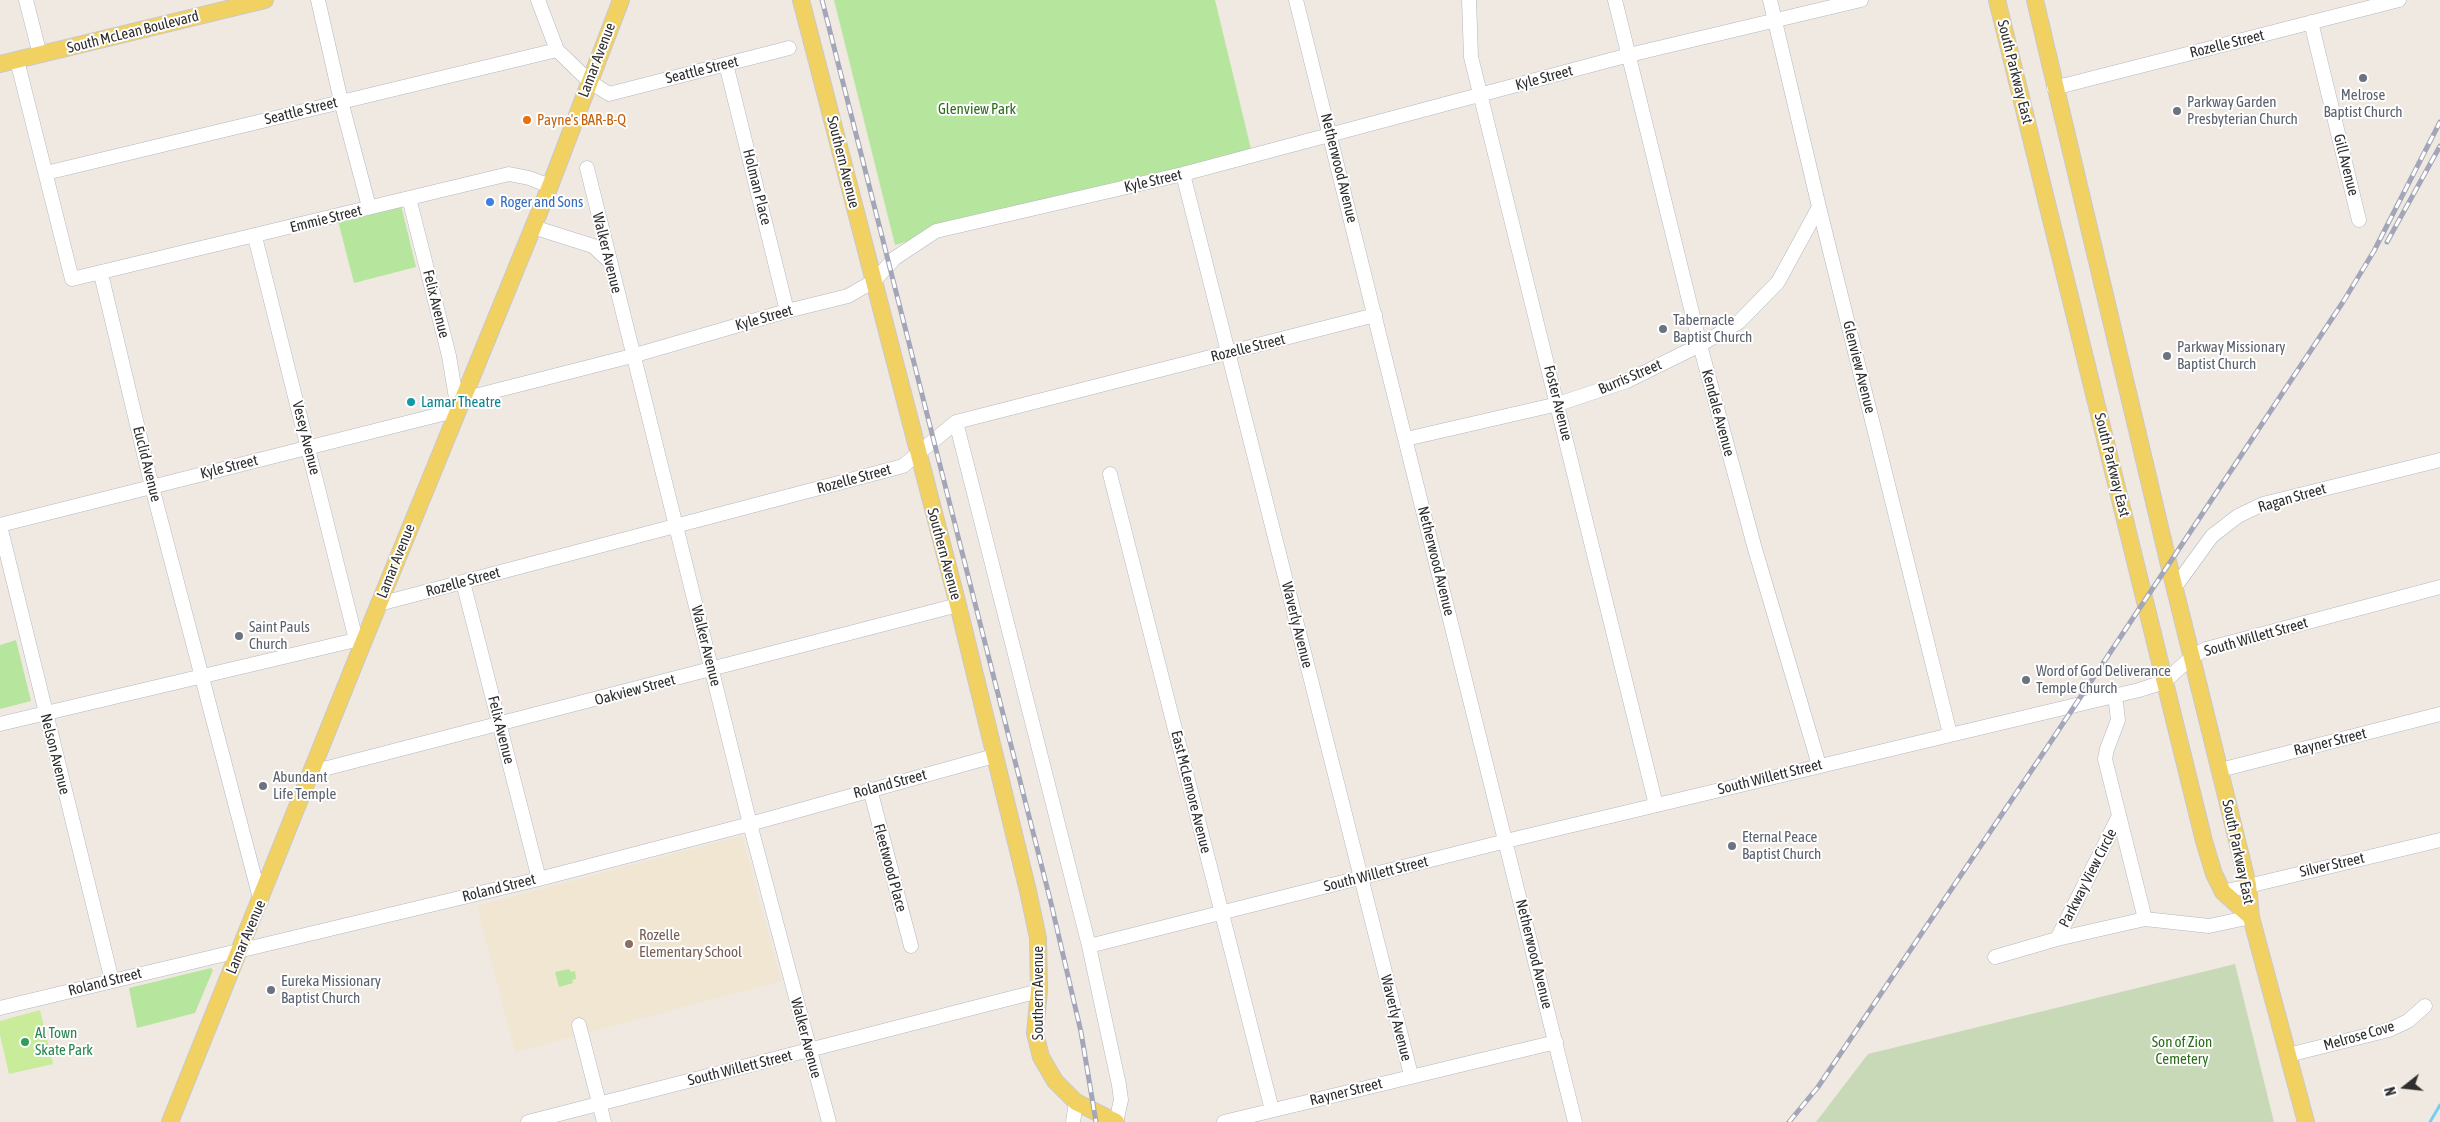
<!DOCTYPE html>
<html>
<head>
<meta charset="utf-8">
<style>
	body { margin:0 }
	#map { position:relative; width:2440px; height:1122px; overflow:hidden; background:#efe9e1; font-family:"Asap Condensed",sans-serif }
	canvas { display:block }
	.north { position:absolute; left:2380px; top:1062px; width:50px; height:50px; -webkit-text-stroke:4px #fff; paint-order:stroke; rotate:254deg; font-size:14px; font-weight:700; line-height:20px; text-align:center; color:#2e2e2e }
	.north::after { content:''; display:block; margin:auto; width:18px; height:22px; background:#2e2e2e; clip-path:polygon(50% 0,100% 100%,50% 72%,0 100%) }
</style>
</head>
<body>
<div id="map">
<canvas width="2440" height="1122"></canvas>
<div class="north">N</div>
</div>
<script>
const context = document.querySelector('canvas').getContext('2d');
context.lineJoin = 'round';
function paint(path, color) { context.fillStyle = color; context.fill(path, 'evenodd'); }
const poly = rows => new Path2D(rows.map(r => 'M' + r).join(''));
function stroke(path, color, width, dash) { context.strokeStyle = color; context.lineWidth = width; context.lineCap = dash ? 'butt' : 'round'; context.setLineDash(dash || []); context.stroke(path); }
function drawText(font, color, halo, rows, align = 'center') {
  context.font = font + ' "Asap Condensed",sans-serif'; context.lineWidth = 4; context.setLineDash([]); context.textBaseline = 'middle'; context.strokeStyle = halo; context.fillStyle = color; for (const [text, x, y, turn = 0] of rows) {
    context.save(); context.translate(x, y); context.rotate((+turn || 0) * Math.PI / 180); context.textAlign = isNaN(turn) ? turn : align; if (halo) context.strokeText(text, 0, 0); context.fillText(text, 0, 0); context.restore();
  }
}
const education = poly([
	[742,836,781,981,515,1052,477,906]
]);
const green = poly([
	[834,0,1215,0,1251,149,895,245],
	[401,205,416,267,354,283,338,221],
	[16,640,31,701,0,709,0,645],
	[211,968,213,970,195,1013,137,1028,129,988],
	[569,969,571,972,575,971,576,979,572,980,573,983,559,987,555,972]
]);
const cemetery = poly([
	[2235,964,2274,1122,1816,1122,1868,1054]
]);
const pitch = poly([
	[40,1010,53,1064,9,1074,0,1035,0,1021]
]);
const stream = poly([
	[2430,1122,2440,1105]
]);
const minor = poly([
	[26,0,40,55],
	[318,0,341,101,369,207],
	[538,0,557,50,589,81,609,94,789,48],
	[1296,0,1575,1122],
	[1469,0,1471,57,1656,805],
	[1615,0,1700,345,1755,549,1819,765],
	[1770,0,1819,207,1950,734],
	[2311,22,2359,220],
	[17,60,72,279,509,174,529,178,550,186],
	[726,64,787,311],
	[2054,88,2399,0],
	[587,168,750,824,829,1122],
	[46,173,557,50],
	[1183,174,1411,1075],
	[533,227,593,246,609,261],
	[255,237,356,640],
	[101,274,152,487,261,902],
	[463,399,632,356,787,311,848,296,874,281,895,258,936,231,1183,174,1629,55,1861,0],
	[956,422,1089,946,1119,1085,1121,1100,1116,1122],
	[1406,439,1558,404,1627,381,1700,345,1739,322,1778,282,1819,207],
	[1110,474,1272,1110],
	[0,525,458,410,449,356,409,198],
	[0,526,112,981],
	[463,582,539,879],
	[2175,587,2212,536,2238,516,2263,504,2440,460],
	[379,604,903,466,956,422,1375,315],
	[0,724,364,638],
	[2220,770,2440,714],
	[312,772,958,605],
	[870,789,911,946],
	[2223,892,2440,840],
	[2145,919,2209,926,2251,917],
	[2057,939,2119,816],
	[1089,946,1506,841,2139,690,2164,682,2193,656,2206,649,2440,587],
	[1995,957,2057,939,2145,919,2105,759,2107,749,2118,720,2115,695],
	[0,1008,539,879,750,824,994,756],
	[579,1025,604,1122],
	[2288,1055,2389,1030,2408,1021,2425,1006],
	[528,1122,1039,991],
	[1073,1122,1076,1102],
	[1224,1122,1556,1042]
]);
const major = poly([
	[801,0,958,605,1028,891,1038,938,1039,991,1035,1033,1041,1057,1055,1081,1076,1102,1116,1122],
	[1997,0,2204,841,2214,874,2223,892,2251,917],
	[2035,0,2169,565,2248,885,2251,917,2306,1122],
	[0,64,265,0],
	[170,1122,365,638,550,186,621,0]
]);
const rail = poly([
	[822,0,1051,903,1081,1032,1096,1122],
	[2387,242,2440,146],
	[1789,1122,1818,1087,2050,743,2343,302,2374,251,2440,122]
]);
const markers = [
	[2363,78,5,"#6b7280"],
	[2177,111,5,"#6b7280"],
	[527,120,5,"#e8710a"],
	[490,202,5,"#3f7fe0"],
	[1663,329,5,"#6b7280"],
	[2167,356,5,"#6b7280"],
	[411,402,5,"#0f9aa8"],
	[239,636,5,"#6b7280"],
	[2026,680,5,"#6b7280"],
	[263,786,5,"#6b7280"],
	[1732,846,5,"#6b7280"],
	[629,944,5,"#8d6e63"],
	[271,990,5,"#6b7280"],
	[25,1042,5,"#2e9e5b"]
];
const streetNames = [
	["South McLean Boulevard",133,32,-14],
	["Rozelle Street",2227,44,-14],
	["Lamar Avenue",597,60,-69],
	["Seattle Street",702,70,-14],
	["South Parkway East",2015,72,76],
	["Kyle Street",1544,78,-15],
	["Seattle Street",301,111,-14],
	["Southern Avenue",843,162,76],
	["Gill Avenue",2346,165,76],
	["Netherwood Avenue",1339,168,76],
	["Kyle Street",1153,181,-13],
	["Holman Place",757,187,76],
	["Emmie Street",326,219,-14],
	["Walker Avenue",607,253,76],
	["Felix Avenue",436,304,76],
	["Kyle Street",764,318,-16],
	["Rozelle Street",1248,348,-14],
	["Glenview Avenue",1859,367,76],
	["Burris Street",1630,377,-23],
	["Foster Avenue",1558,403,76],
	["Kendale Avenue",1718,413,75],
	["Vesey Avenue",306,438,76],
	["Euclid Avenue",147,464,76],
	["South Parkway East",2112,465,76],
	["Kyle Street",229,467,-14],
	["Rozelle Street",854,479,-15],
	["Ragan Street",2292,498,-16],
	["Southern Avenue",944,554,75],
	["Lamar Avenue",396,561,-68],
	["Netherwood Avenue",1436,561,76],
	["Rozelle Street",463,582,-15],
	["Waverly Avenue",1297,625,76],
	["South Willett Street",2256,637,-16],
	["Walker Avenue",706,646,76],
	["Oakview Street",635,690,-15],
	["Felix Avenue",501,730,76],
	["Rayner Street",2330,742,-14],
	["Nelson Avenue",55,754,76],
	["South Willett Street",1770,777,-14],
	["Roland Street",890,784,-15],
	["East McLemore Avenue",1191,792,76],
	["South Parkway East",2238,852,78],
	["Silver Street",2332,865,-13],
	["Fleetwood Place",890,868,75],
	["South Willett Street",1376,874,-14],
	["Parkway View Circle",2088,878,-63],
	["Roland Street",499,888,-14],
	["Lamar Avenue",246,937,-67],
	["Netherwood Avenue",1534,954,76],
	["Roland Street",105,982,-14],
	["Southern Avenue",1038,993,-90],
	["Waverly Avenue",1396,1018,76],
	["Melrose Cove",2359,1036,-16],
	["Walker Avenue",806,1038,75],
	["South Willett Street",740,1068,-14],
	["Rayner Street",1346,1092,-14]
];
const worshipNames = [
	["Melrose",2363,95,"center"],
	["Baptist Church",2363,112,"center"],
	["Parkway Garden",2187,102],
	["Presbyterian Church",2187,119],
	["Tabernacle",1673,320],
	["Baptist Church",1673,337],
	["Parkway Missionary",2177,347],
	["Baptist Church",2177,364],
	["Saint Pauls",249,627],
	["Church",249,644],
	["Word of God Deliverance",2036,671],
	["Temple Church",2036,688],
	["Abundant",273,777],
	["Life Temple",273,794],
	["Eternal Peace",1742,837],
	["Baptist Church",1742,854],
	["Eureka Missionary",281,981],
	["Baptist Church",281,998]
];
const parkNames = [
	["Glenview Park",977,109],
	["Son of Zion",2182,1042],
	["Cemetery",2182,1059]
];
const foodNames = [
	["Payne's BAR-B-Q",537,120]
];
const shopNames = [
	["Roger and Sons",500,202]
];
const cultureNames = [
	["Lamar Theatre",421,402]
];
const educationNames = [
	["Rozelle",639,935],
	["Elementary School",639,952]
];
const leisureNames = [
	["Al Town",35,1033],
	["Skate Park",35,1050]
];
paint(education, '#f0e6d1');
paint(green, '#b6e59e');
paint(cemetery, '#c8d9b8');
paint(pitch, '#c9ec9a');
stroke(stream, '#75cff0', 3);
stroke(minor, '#b4b7c1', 15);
stroke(major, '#c9c9c9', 18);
stroke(minor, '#fff', 14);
stroke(major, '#f2d163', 16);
stroke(rail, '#a3a6b8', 5);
stroke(rail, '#fff', 3, [9]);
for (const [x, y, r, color] of markers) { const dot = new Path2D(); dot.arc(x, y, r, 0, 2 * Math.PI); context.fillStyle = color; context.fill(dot); stroke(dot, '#fff', 2); }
drawText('15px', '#2e2e2e', '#fff', streetNames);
drawText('15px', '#5b616d', '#fff', worshipNames, 'left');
drawText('15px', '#2c6e1b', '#fff', parkNames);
drawText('15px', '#c56008', '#fff', foodNames, 'left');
drawText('15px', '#366cbe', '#fff', shopNames, 'left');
drawText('15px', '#0d838f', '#fff', cultureNames, 'left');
drawText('15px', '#785e54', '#fff', educationNames, 'left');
drawText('15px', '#27864d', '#fff', leisureNames, 'left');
</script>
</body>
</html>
